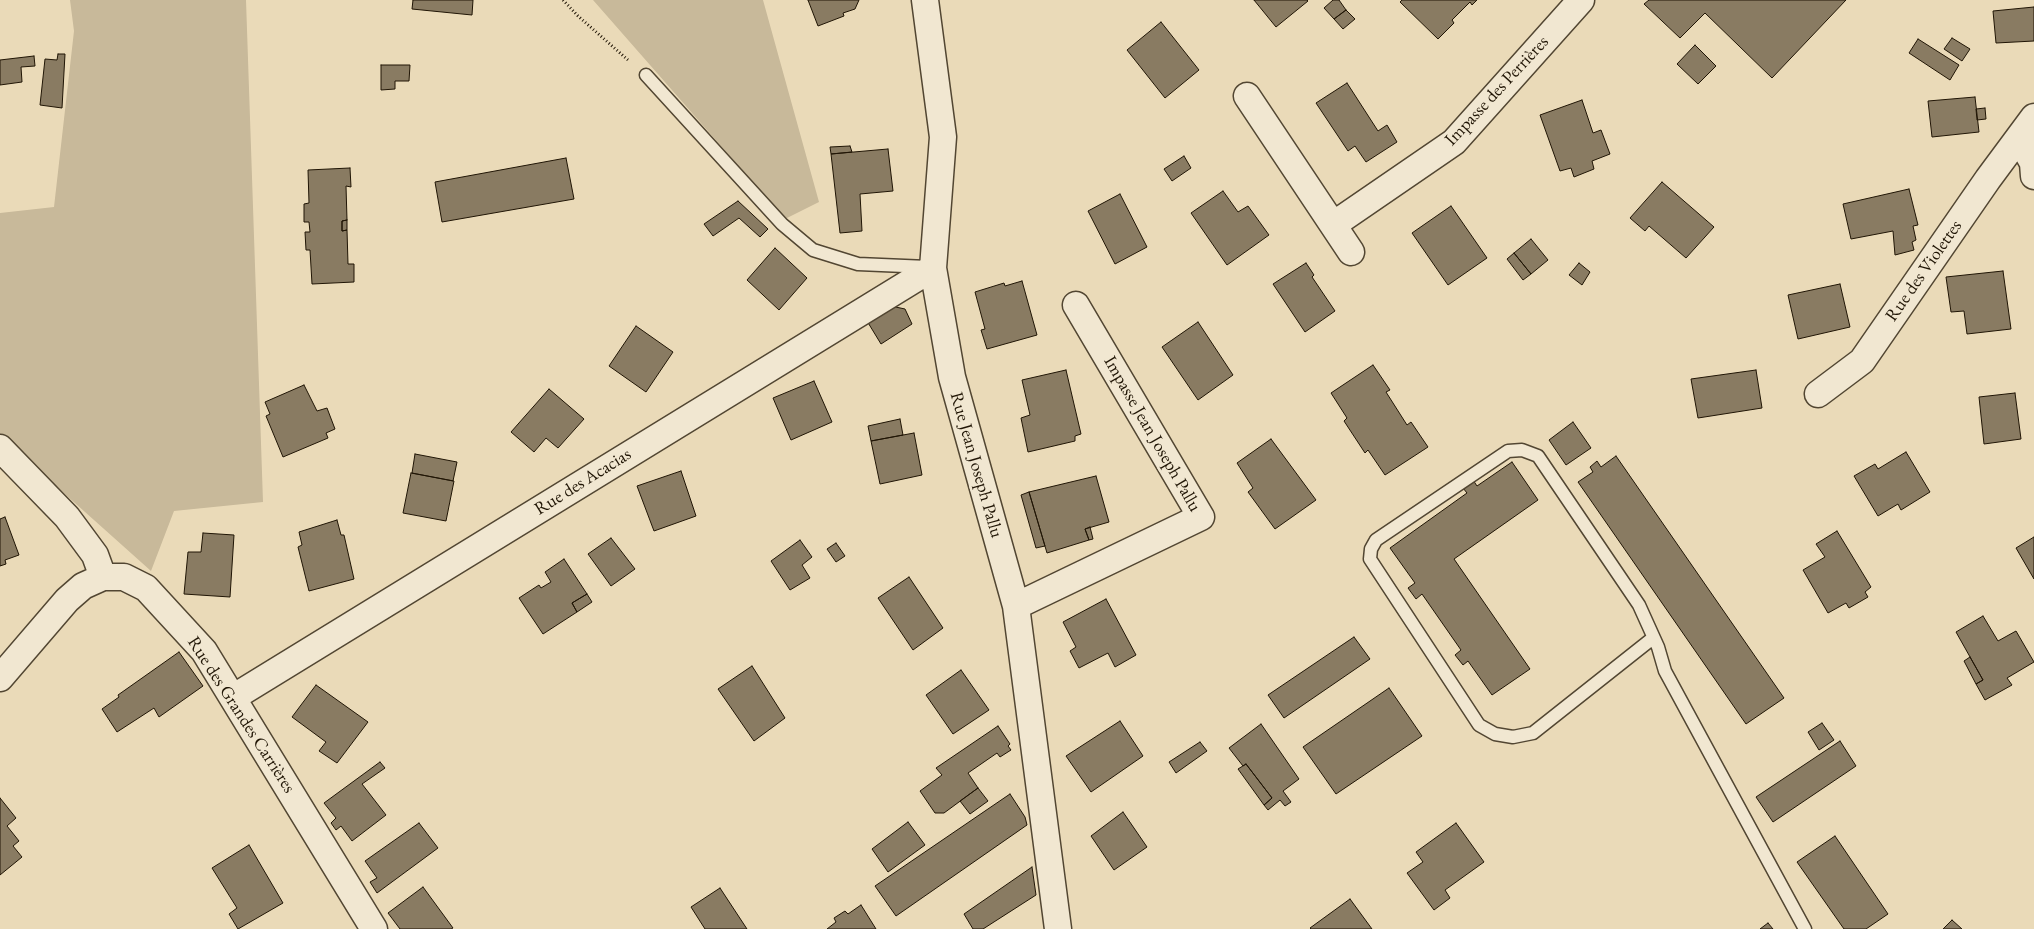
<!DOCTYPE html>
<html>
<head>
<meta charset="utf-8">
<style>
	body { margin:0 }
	canvas { display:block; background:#eadab8 }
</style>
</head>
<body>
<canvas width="2034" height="929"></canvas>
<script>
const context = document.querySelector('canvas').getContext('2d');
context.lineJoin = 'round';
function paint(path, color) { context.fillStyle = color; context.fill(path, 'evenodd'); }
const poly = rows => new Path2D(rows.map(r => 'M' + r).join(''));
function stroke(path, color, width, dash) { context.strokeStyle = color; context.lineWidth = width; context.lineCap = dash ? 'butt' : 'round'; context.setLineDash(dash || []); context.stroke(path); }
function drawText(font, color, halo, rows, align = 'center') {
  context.font = font + ' "EB Garamond",serif'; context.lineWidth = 5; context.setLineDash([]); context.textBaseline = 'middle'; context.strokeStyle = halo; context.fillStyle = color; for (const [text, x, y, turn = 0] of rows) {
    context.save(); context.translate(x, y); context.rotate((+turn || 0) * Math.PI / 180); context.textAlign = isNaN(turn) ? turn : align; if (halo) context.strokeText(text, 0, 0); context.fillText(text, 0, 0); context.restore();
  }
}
const green = poly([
	[70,0,246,0,263,502,174,511,151,571,0,436,0,213,54,207,74,31],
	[593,0,763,0,819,202,785,219]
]);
const building = poly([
	[413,0,473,0,472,15,412,9,413,0],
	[808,0,859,0,855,9,843,13,844,16,818,26,808,0],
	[1254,0,1307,0,1308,1,1276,27,1254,0],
	[1333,0,1339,0,1346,10,1334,19,1324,8,1333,0],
	[1402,0,1477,0,1472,5,1470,2,1452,20,1454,23,1438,39,1400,2,1402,0],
	[1649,0,1846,0,1772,78,1705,13,1680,38,1644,4,1649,0],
	[2034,7,2034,41,1996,43,1993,11,2034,7],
	[1346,10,1355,19,1343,29,1334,19,1346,10],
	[1161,22,1199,70,1165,98,1127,50,1161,22],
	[1952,38,1970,49,1962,61,1944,49,1952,38],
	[1918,39,1959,65,1950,80,1909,53,1918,39],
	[1695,45,1716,66,1698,84,1677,64,1695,45],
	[58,54,65,54,62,108,40,105,45,59,57,60,58,54],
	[34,56,35,66,21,67,22,82,0,85,0,60,34,56],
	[381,65,410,65,409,81,395,81,395,89,381,90,381,65],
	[1347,83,1378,131,1387,125,1397,142,1366,162,1355,146,1348,151,1316,103,1347,83],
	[1975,97,1979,132,1932,137,1928,101,1975,97],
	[1582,100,1593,133,1601,130,1610,154,1592,161,1594,169,1574,177,1571,168,1560,171,1540,115,1582,100],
	[1985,108,1986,119,1977,120,1976,109,1985,108],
	[850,146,852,152,831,154,830,147,850,146],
	[888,149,893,191,860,194,862,231,840,233,831,154,888,149],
	[1184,156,1191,168,1172,181,1164,169,1184,156],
	[566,158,574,199,442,222,435,182,566,158],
	[350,168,351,187,346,186,347,220,342,221,342,231,347,230,348,264,354,264,354,282,312,284,310,250,306,250,305,232,310,232,309,222,304,222,304,204,309,203,308,170,350,168],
	[1662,182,1714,227,1686,258,1649,226,1645,231,1630,218,1662,182],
	[1909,189,1918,225,1913,226,1916,240,1912,242,1914,250,1895,255,1893,231,1851,239,1843,204,1909,189],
	[1223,191,1238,212,1248,206,1269,235,1227,265,1191,213,1223,191],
	[1120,194,1147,247,1115,264,1088,211,1120,194],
	[738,201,768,229,760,237,739,218,713,236,704,224,738,201],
	[1451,206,1487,258,1448,285,1412,233,1451,206],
	[347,220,347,230,342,231,342,221,347,220],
	[1531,239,1548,260,1531,274,1514,253,1531,239],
	[775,248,807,278,779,310,747,280,775,248],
	[1514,253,1531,274,1523,280,1507,259,1514,253],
	[1306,263,1314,275,1312,277,1335,311,1305,332,1273,284,1306,263],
	[1579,263,1590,272,1582,285,1569,275,1579,263],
	[2003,271,2011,329,1967,334,1964,311,1951,312,1946,277,2003,271],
	[1022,281,1037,335,987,349,981,330,985,329,975,292,1004,283,1005,286,1022,281],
	[1840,284,1850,327,1798,339,1788,295,1840,284],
	[891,306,905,309,912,324,881,344,867,321,891,306],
	[1198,322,1233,375,1198,400,1162,347,1198,322],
	[636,326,673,352,646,392,609,366,636,326],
	[1373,365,1390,390,1386,392,1407,425,1411,422,1428,447,1385,475,1368,450,1365,453,1344,421,1347,418,1331,393,1373,365],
	[1066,370,1081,434,1075,436,1075,441,1028,452,1021,418,1030,415,1022,380,1066,370],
	[1756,370,1762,408,1698,418,1691,379,1756,370],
	[814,381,832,422,791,440,773,398,814,381],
	[304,385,317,411,327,408,335,429,326,433,328,438,283,457,266,416,270,414,265,402,304,385],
	[549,389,584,419,558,448,546,438,534,452,511,432,549,389],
	[2015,393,2021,439,1984,444,1979,397,2015,393],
	[900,419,903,435,871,441,868,426,900,419],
	[1573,422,1591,448,1566,465,1549,440,1573,422],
	[914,433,922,475,880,484,871,441,914,433],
	[1271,439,1316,500,1275,529,1248,492,1253,488,1237,463,1271,439],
	[1906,452,1930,492,1901,510,1898,504,1878,516,1854,476,1875,464,1878,469,1906,452],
	[415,454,457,462,453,481,412,473,415,454],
	[1616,456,1784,698,1746,724,1578,482,1593,472,1590,467,1597,461,1601,467,1616,456],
	[1512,462,1538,500,1454,559,1530,669,1492,695,1468,661,1463,665,1455,655,1461,650,1422,594,1416,599,1408,588,1415,583,1390,548,1467,493,1463,488,1473,480,1477,486,1512,462],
	[681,471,696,516,654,531,637,486,681,471],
	[411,473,454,481,446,521,403,513,411,473],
	[1096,476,1109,522,1085,529,1089,540,1047,553,1029,492,1096,476],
	[1029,492,1045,546,1036,548,1021,495,1029,492],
	[5,517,19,555,5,560,6,564,0,566,0,519,5,517],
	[337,520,341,535,344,535,354,579,309,591,298,547,302,545,299,532,337,520],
	[1090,527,1093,539,1089,540,1085,529,1090,527],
	[1837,531,1871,587,1865,592,1868,597,1849,608,1846,603,1828,613,1803,570,1825,557,1816,544,1837,531],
	[203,533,234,535,230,597,184,594,188,552,201,552,203,533],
	[2034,537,2034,579,2016,548,2034,537],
	[611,538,635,569,611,586,588,554,611,538],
	[800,540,812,557,802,565,810,578,790,590,771,561,800,540],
	[836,543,845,556,836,562,827,549,836,543],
	[564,559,587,594,572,603,577,612,543,634,519,598,539,585,541,588,551,582,545,572,564,559],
	[909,577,943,628,913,650,878,598,909,577],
	[587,594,592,602,577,612,572,603,587,594],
	[1106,599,1136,655,1115,667,1108,653,1079,668,1070,651,1076,647,1063,622,1106,599],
	[1983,616,1998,641,2016,631,2034,662,2007,678,2012,685,1985,700,1976,684,1983,680,1956,632,1983,616],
	[1354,637,1370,659,1284,718,1268,695,1354,637],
	[179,652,203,686,159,717,154,708,117,732,102,709,119,697,118,695,179,652],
	[1970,657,1983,680,1976,684,1964,661,1970,657],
	[752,666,785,718,754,741,718,689,752,666],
	[961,670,989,710,953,734,926,695,961,670],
	[316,685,368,722,337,763,319,751,326,742,292,717,316,685],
	[1389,688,1422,736,1336,794,1303,747,1389,688],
	[1120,721,1143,756,1091,792,1066,756,1120,721],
	[1822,723,1834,740,1819,750,1808,732,1822,723],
	[1261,724,1299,779,1283,791,1291,802,1285,806,1280,800,1268,810,1264,805,1272,798,1246,764,1243,766,1229,748,1261,724],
	[998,726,1010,744,1008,746,1011,750,1000,757,997,753,968,773,978,788,944,813,935,813,920,791,942,775,936,768,998,726],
	[1840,741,1856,766,1773,822,1756,797,1840,741],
	[1200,742,1207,751,1176,773,1169,762,1200,742],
	[380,762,385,768,362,784,386,815,352,841,341,826,336,830,331,823,336,818,324,803,380,762],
	[1246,764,1272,798,1264,805,1238,769,1246,764],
	[978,788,988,801,970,814,960,801,978,788],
	[1010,794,1025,817,1027,825,896,916,875,886,1010,794],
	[0,798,16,818,7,826,19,841,13,846,22,857,0,875,0,798],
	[1123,812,1147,847,1114,870,1091,836,1123,812],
	[908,822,925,845,888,872,872,849,908,822],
	[419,823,438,848,377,893,370,882,377,878,365,861,419,823],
	[1456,823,1484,862,1445,890,1450,898,1434,910,1407,873,1423,862,1416,852,1456,823],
	[1835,836,1888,914,1866,929,1844,929,1797,862,1835,836],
	[249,845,283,903,238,929,229,914,237,908,212,868,249,845],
	[1032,867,1036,895,983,929,973,929,964,914,1032,867],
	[423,887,453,928,451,929,400,929,388,913,423,887],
	[720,888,747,929,705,929,691,907,720,888],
	[1350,899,1372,929,1311,929,1310,928,1350,899],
	[861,905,876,929,827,929,836,922,834,918,845,911,848,914,861,905],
	[1952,920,1962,929,1943,929,1952,920],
	[1768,923,1773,929,1760,929,1768,923]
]);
const path = poly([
	[563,0,578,16,628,60]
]);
const service = poly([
	[646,75,782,224,813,250,858,264,928,267],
	[1653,638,1533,733,1513,737,1495,734,1479,725,1370,559,1371,549,1376,540,1508,451,1522,450,1538,456,1639,605,1658,647,1665,671,1805,929]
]);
const minor = poly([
	[925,0,943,137,933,268,952,377,1016,606,1058,929],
	[1247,96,1351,252],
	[2019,138,2033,163,2034,176],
	[1333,225,1454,142,1581,0],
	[1818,394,1862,361,1988,179,2034,117],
	[0,448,67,517,95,555,103,577,124,577,146,588,204,651,374,929],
	[1016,606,1201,517,1076,305],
	[0,678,67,600,83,586,103,577],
	[234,697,933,268]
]);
const streetNames = [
	["Impasse des Perrières",1497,91,-47],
	["Rue des Violettes",1924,271,-55],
	["Impasse Jean Joseph Pallu",1152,434,60],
	["Rue Jean Joseph Pallu",976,465,74],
	["Rue des Acacias",583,482,-32],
	["Rue des Grandes Carrières",241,715,57]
];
paint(green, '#c8b99a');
paint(building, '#897b62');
stroke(building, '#201505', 1);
stroke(service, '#524632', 15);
stroke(minor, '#524632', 29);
stroke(path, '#201505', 3, [1, 2.5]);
stroke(service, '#f1e7d1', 12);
stroke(minor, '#f1e7d1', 26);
drawText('18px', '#201505', '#f1e7d1', streetNames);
</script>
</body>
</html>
